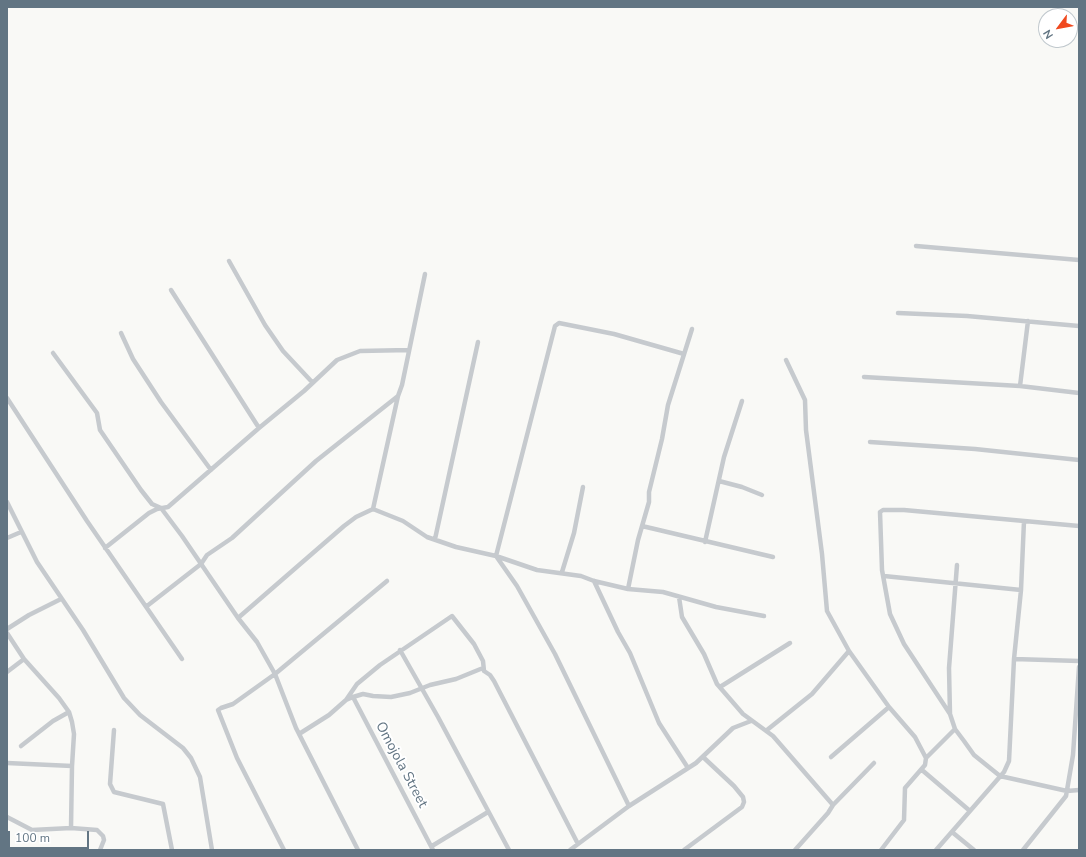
<!DOCTYPE html>
<html>
<head>
<meta charset="utf-8">
<style>
	body { margin:0 }
	#map { position:relative; width:1086px; height:857px; overflow:hidden; background:#f9f9f6; font-family:"Nunito Sans",sans-serif }
	canvas { display:block }
	.frame { position:absolute; inset:0; border:8px solid #627583; pointer-events:none }
	.north { position:absolute; left:1038px; top:8px; width:40px; height:40px; box-sizing:border-box; background:#fff; border:1px solid #c0c8cd; border-radius:50%; rotate:238deg; font-size:11px; font-weight:700; line-height:16px; text-align:center; color:#627583 }
	.north::after { content:''; display:block; margin:auto; width:14px; height:18px; background:#f0491f; clip-path:polygon(50% 0,100% 100%,50% 72%,0 100%) }
	.scale { position:absolute; left:8px; top:831px; width:81px; height:18px; box-sizing:border-box; border:2px solid #627583; border-top:0; padding-left:5px; font-size:12px; line-height:14px; white-space:nowrap; color:#627583; -webkit-text-stroke:3px #fff; paint-order:stroke }
</style>
</head>
<body>
<div id="map">
<canvas width="1086" height="857"></canvas>
<div class="frame"></div>
<div class="north">N</div>
<div class="scale">100 m</div>
</div>
<script>
const context = document.querySelector('canvas').getContext('2d');
context.lineJoin = 'round';
const poly = rows => new Path2D(rows.map(r => 'M' + r).join(''));
function stroke(path, color, width, dash) { context.strokeStyle = color; context.lineWidth = width; context.lineCap = dash ? 'butt' : 'round'; context.setLineDash(dash || []); context.stroke(path); }
function drawText(font, color, halo, rows, align = 'center') {
  context.font = font + ' "Nunito Sans",sans-serif'; context.lineWidth = 4; context.setLineDash([]); context.textBaseline = 'middle'; context.strokeStyle = halo; context.fillStyle = color; for (const [text, x, y, turn = 0] of rows) {
    context.save(); context.translate(x, y); context.rotate((+turn || 0) * Math.PI / 180); context.textAlign = isNaN(turn) ? turn : align; if (halo) context.strokeText(text, 0, 0); context.fillText(text, 0, 0); context.restore();
  }
}
const street = poly([
	[916,246,1079,260],
	[229,261,265,325,283,351,312,382],
	[171,290,259,428],
	[898,313,967,316,1079,326],
	[121,333,133,359,161,402,211,470],
	[53,353,97,413,100,430,141,490,152,504,161,508,182,536,238,618,257,642,275,674,296,728,358,850],
	[786,360,805,400,806,430,822,554,827,611,849,651,889,707,915,737,926,758],
	[864,377,1020,386,1079,393],
	[1020,386,1028,321],
	[7,398,87,521,182,659],
	[870,442,975,449,1079,460],
	[719,481,742,487,762,495],
	[7,502,37,562,83,630,124,698,140,715,183,748,191,758,200,777,212,850],
	[373,509,398,396,402,385,425,274],
	[642,526,773,557],
	[1079,526,904,510,883,510,880,512,882,570,890,614,904,644,950,714,955,729,964,741,974,755,1000,776,1067,791,1079,790],
	[7,538,21,532],
	[435,539,478,342],
	[705,542,724,457,742,401],
	[105,548,149,513,157,509,168,507,259,428,304,391,337,360,360,351,409,350],
	[562,572,574,533,583,487],
	[884,576,1021,590],
	[594,581,618,632,630,653,659,723,688,768],
	[628,589,638,540,649,502,649,492,662,439,668,405,692,329],
	[679,597,682,617,704,654,717,684,743,714,773,736,833,805],
	[147,606,201,564,207,555,232,538,316,461,398,396],
	[238,618,344,526,356,517,373,509,403,521,427,537,456,547,496,556,537,570,581,576,594,581,628,589,663,592,716,607,764,616],
	[7,629,29,615,61,599],
	[7,633,24,659,59,698,69,712,72,722,74,734,72,766,71,828],
	[400,650,438,717,509,850],
	[1014,659,1079,661],
	[7,672,24,659],
	[720,687,790,643],
	[353,697,363,694,373,696,391,697,410,693,430,685,456,679,483,668],
	[346,700,353,697,433,850],
	[950,714,949,668,957,565],
	[114,730,110,784,114,792,163,804,172,850],
	[767,730,812,694,849,651],
	[299,734,329,715,346,700,357,684,380,665,452,616,474,644,483,661,484,671,490,675,494,681,578,844],
	[21,746,53,721,69,712],
	[831,757,889,707],
	[7,763,72,766],
	[922,770,970,811],
	[629,806,555,654,517,586,496,556,555,326,559,323,614,334,684,354],
	[7,817,32,830,71,828,97,830,103,836,104,840,100,850],
	[952,832,974,850],
	[432,846,488,812],
	[284,850,237,758,218,710,221,708,233,704,275,674,387,581],
	[570,850,629,806,696,763,733,728,751,721],
	[684,850,742,807,744,802,743,797,734,786,703,757],
	[795,850,828,813,833,805,874,763],
	[881,850,904,820,905,788,925,765,926,758,955,729],
	[936,850,1004,772,1009,761,1014,659,1021,590,1024,521],
	[1023,850,1066,796,1073,755,1079,667]
]);
const streetNames = [
	["Omojola Street",401,765,62]
];
stroke(street, '#c6cace', 4.5);
drawText('14px', '#627583', '#fff', streetNames);
</script>
</body>
</html>
